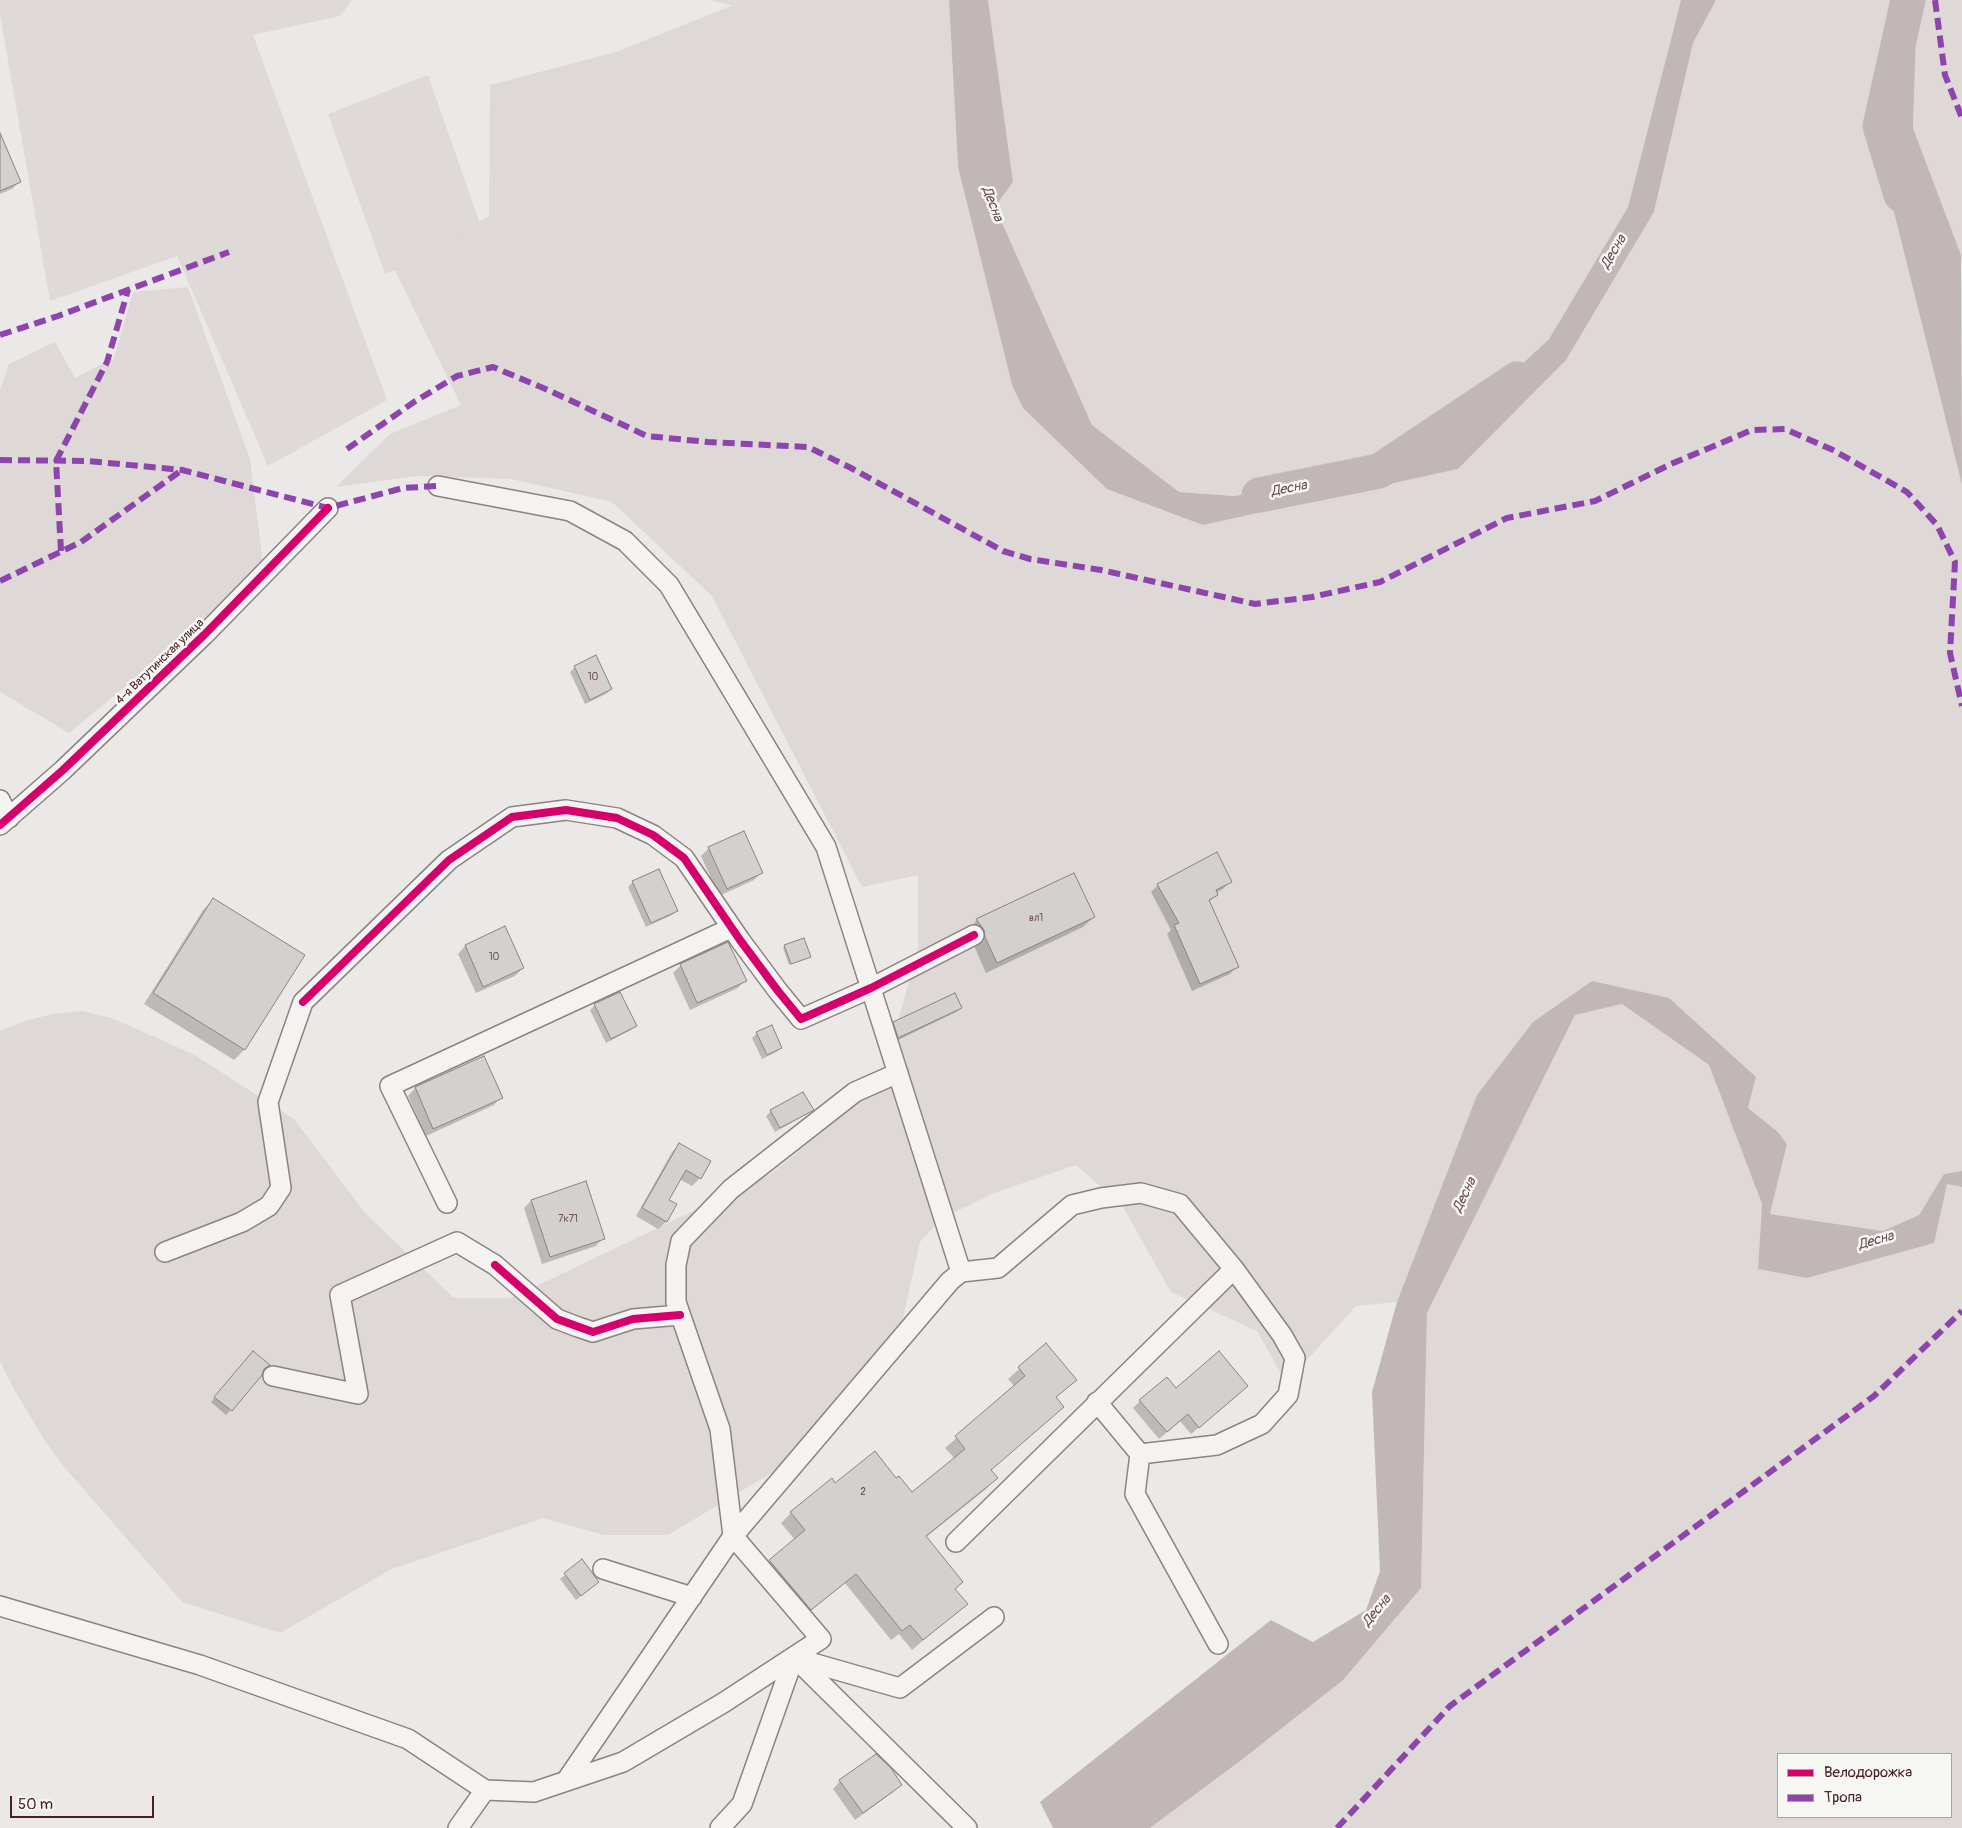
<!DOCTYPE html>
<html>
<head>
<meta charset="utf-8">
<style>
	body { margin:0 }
	#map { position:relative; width:1962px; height:1828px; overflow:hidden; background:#ebe9e7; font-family:Pangolin,sans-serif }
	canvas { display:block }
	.legend { position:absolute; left:1777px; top:1753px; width:175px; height:65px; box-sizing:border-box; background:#f6f6f2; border:1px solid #b1a0a2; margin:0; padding:6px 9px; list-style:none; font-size:15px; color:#4a1f2b }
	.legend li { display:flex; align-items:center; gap:10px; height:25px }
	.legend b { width:25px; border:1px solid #b1a0a2 }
	.scale { position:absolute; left:10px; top:1796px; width:144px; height:22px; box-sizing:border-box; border:2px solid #4a1f2b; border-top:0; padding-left:6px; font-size:15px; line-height:18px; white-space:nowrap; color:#4a1f2b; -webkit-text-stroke:4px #f6f6f2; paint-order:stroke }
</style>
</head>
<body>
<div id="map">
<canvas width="1962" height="1828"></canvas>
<ul class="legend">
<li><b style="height:6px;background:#d6006c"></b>Велодорожка</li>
<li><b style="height:6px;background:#8e44ad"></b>Тропа</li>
</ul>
<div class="scale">50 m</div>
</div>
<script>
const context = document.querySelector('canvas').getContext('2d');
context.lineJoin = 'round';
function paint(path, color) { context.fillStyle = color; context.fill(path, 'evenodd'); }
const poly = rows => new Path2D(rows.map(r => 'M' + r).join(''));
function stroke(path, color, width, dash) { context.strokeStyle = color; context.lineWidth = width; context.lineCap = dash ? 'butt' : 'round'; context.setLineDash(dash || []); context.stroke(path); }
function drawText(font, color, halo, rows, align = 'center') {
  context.font = font + ' Pangolin,sans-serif'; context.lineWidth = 5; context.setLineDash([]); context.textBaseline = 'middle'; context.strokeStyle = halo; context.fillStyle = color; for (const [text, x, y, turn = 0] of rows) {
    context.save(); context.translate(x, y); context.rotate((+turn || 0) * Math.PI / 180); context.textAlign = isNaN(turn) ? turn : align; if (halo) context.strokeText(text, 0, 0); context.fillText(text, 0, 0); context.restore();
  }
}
const built = poly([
	[0,0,352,0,340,16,253,35,387,400,268,466,177,256,50,301,0,15],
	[710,0,743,0,741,8],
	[428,75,484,235,385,274,328,114]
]);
const green = poly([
	[746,0,949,0,958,167,1012,385,1203,525,1458,469,1566,360,1654,212,1693,43,1716,0,1901,0,1885,176,1962,485,1962,1171,1944,1174,1919,1215,1883,1231,1770,1214,1787,1144,1778,1132,1748,1108,1756,1077,1592,981,1477,1095,1397,1302,1356,1306,1286,1383,1257,1331,1171,1292,1123,1207,1076,1165,997,1192,942,1218,920,1242,900,1331,886,1360,850,1413,803,1454,668,1535,604,1535,543,1518,392,1569,280,1633,182,1602,65,1468,47,1444,15,1391,0,1361,0,1031,24,1021,53,1014,82,1011,112,1018,193,1054,294,1119,366,1214,454,1298,511,1298,771,1174,867,1095,885,1070,918,947,918,875,862,887,712,596,612,502,511,479,417,476,336,487,390,434,461,405,391,262,489,217,490,85,616,52],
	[988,0,1681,0,1628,207,1549,339,1443,438,1379,471,1364,477,1234,496,1179,492,1092,425,995,207,1013,182],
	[1917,0,1962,0,1962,263,1961,255,1913,128],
	[188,287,250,459,264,572,69,733,0,692,0,390,9,364,55,342,75,378,114,358,133,292],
	[1622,1004,1709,1065,1762,1204,1758,1269,1933,1243,1947,1184,1962,1187,1962,1828,1150,1828,1240,1761,1421,1588,1427,1313,1575,1015],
	[1778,1754,1951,1754,1951,1817,1778,1817]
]);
const water = poly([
	[949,0,988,0,1013,182,995,207,1092,425,1179,492,1234,496,1364,477,1379,471,1443,438,1549,339,1628,207,1681,0,1716,0,1693,43,1654,212,1566,360,1458,469,1203,525,1107,489,1023,408,1012,385,958,167],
	[1901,0,1917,0,1913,128,1961,255,1962,485,1885,176],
	[1592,981,1669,998,1756,1077,1748,1108,1778,1132,1787,1144,1770,1214,1883,1231,1919,1215,1944,1174,1962,1171,1962,1187,1947,1184,1934,1243,1807,1278,1758,1269,1762,1204,1709,1065,1622,1004,1575,1015,1427,1313,1421,1588,1343,1680,1240,1761,1150,1828,1053,1828,1040,1802,1271,1620,1313,1642,1366,1610,1380,1571,1372,1392,1397,1302,1477,1095,1533,1022]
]);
const shadow = poly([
	[0,134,19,182,12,189,0,194],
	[575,667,611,689,606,694,585,704,570,672],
	[709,848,761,873,754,880,719,896,701,856],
	[1074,874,1094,917,1083,927,986,973,975,948,974,941,967,931,977,920],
	[1231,881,1223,889,1216,893,1216,895,1209,902,1237,966,1230,974,1192,991,1167,934,1171,930,1151,892,1158,885],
	[633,882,677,911,672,915,646,927,628,887],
	[214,899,303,955,244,1050,234,1060,144,1004,203,910],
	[505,928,523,968,515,976,476,993,458,954,465,946],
	[785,946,809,956,789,965,783,948],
	[681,965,745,980,738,988,690,1010,673,973],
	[595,1005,636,1025,631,1030,606,1043,590,1010],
	[961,1008,956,1012,894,1042,889,1028,894,1023],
	[771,1027,781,1047,776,1052,762,1059,752,1038,757,1033],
	[483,1057,501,1097,494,1105,426,1136,408,1096,415,1088],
	[812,1110,807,1114,775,1132,766,1116,771,1111],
	[679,1145,709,1161,700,1178,692,1186,679,1179,667,1201,675,1205,666,1222,658,1229,636,1216,672,1152],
	[531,1201,603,1238,596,1246,542,1264,524,1208],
	[1046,1345,1065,1390,1055,1398,1063,1407,990,1470,996,1478,986,1489,925,1538,954,1589,966,1604,912,1650,899,1634,891,1640,845,1583,800,1619,759,1571,795,1540,781,1523,791,1513,835,1485,896,1480,911,1494,955,1459,945,1448,1015,1387,1008,1379],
	[248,1357,268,1365,226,1415,211,1402],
	[1176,1389,1239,1394,1191,1434,1180,1421,1159,1439,1133,1408,1140,1401],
	[582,1561,598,1582,576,1600,560,1579],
	[840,1781,901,1784,893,1792,855,1820,833,1789]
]);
const river = poly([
	[1901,195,1880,126,1908,0],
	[1259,495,1379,471,1517,379]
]);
const building = poly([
	[0,133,21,182,0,191,0,133],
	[596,655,612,689,590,700,574,666,596,655],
	[744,831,763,873,727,889,708,847,744,831],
	[1217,852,1232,882,1216,890,1218,895,1209,900,1239,967,1200,984,1174,925,1179,923,1157,884,1217,852],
	[659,869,678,911,651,923,632,881,659,869],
	[1074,873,1095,917,997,963,985,937,984,930,976,919,1074,873],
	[213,898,305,955,245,1050,153,993,213,898],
	[505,926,524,968,483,987,465,945,505,926],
	[804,938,811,957,791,964,784,945,804,938],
	[728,942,747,981,697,1003,680,964,728,942],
	[620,992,637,1026,611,1039,594,1004,620,992],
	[955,993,962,1008,898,1038,893,1022,955,993],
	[772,1025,782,1048,767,1055,756,1032,772,1025],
	[484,1056,503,1098,433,1129,415,1087,484,1056],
	[803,1092,814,1110,780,1128,770,1110,803,1092],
	[679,1143,711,1161,701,1179,686,1170,669,1200,677,1204,667,1222,642,1208,679,1143],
	[586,1181,605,1239,550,1257,531,1200,586,1181],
	[1046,1343,1077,1380,1056,1397,1064,1407,991,1470,998,1478,926,1536,963,1582,955,1589,968,1604,923,1640,910,1625,902,1631,856,1574,811,1610,769,1560,805,1530,790,1512,832,1478,835,1483,875,1451,896,1478,899,1476,912,1492,965,1449,955,1436,1025,1376,1018,1367,1046,1343],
	[253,1351,270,1365,264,1369,262,1375,232,1411,214,1397,253,1351],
	[1219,1351,1248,1386,1199,1428,1188,1414,1167,1432,1139,1400,1167,1377,1176,1388,1219,1351],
	[582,1559,599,1582,581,1596,564,1573,582,1559],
	[876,1754,891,1768,902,1785,863,1813,839,1780,876,1754]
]);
const minor = poly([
	[438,486,570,511,625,541,669,585,826,847,961,1272,950,1281,733,1536,821,1639,723,1703,623,1762,534,1792,485,1790,458,1828],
	[0,800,9,818],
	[0,825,63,770,204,635,328,508],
	[447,1203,390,1086,731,928],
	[165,1252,242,1222,269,1206,281,1188,268,1102,303,1002,449,860,512,817,566,810,617,818,653,835,684,858,740,940,778,991,801,1019,871,988,974,935],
	[273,1376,358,1394,340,1295,457,1242,495,1265,557,1319,578,1327,593,1332,633,1319,680,1315],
	[1097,1402,1140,1454,1135,1494,1218,1644],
	[1140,1454,1217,1445,1262,1424,1288,1395,1295,1358,1282,1335,1234,1269],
	[956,1542,1234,1269,1180,1204,1141,1193,1101,1198,1072,1205,998,1268,961,1272],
	[603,1569,692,1597],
	[0,1606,200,1665,408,1739,485,1790],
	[794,1657,967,1828],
	[795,1658,900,1688,994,1617],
	[566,1781,733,1536,720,1429,676,1302,676,1265,681,1241,731,1189,855,1092,898,1073],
	[720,1828,742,1804,794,1657]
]);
const quiet = poly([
	[1935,0,1945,75,1962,118],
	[0,335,58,316,229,252],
	[347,449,414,402,457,376,493,367,548,390,647,436,708,442,808,447,851,468,1003,551,1030,559,1101,570,1255,604,1312,597,1380,582,1507,518,1595,501,1671,464,1752,430,1785,429,1833,450,1907,492,1937,525,1955,562,1950,653,1962,706],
	[0,460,88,461,182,470,328,508,403,488,438,486],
	[61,551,56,461,107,362,128,290],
	[0,581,81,542,182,470],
	[1337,1828,1450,1706,1874,1396,1962,1311]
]);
const cycleway = poly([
	[0,825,63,770,204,635,328,508],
	[303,1002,449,860,512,817,566,810,617,818,653,835,684,858,740,940,778,991,801,1019,871,988,974,935],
	[495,1265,557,1319,593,1332,633,1319,680,1315]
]);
const numberNames = [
	["10",593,677],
	["вл1",1036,918],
	["10",494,957],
	["7к71",568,1219],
	["2",863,1492]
];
const streetNames = [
	["4-я Ватутинская улица",160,662,-44]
];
const waterNames = [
	["Десна",992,204,69],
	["Десна",1614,252,-59],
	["Десна",1289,489,-11],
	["Десна",1465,1195,-64],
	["Десна",1876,1241,-16],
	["Десна",1377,1611,-50]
];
paint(built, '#dfd9d8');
paint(green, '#ded8d7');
paint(water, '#c2b7b7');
paint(shadow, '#0003');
stroke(river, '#c2b7b7', 35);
paint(building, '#d3d0cf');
stroke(building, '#8b8283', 1);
stroke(minor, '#8b8283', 22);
stroke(minor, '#f4f3f1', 19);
stroke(quiet, '#8e44ad', 6, [12, 6]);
stroke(cycleway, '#d6006c', 8);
drawText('10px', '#6c4b54', null, numberNames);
drawText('12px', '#4a1f2b', '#f6f6f2', streetNames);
drawText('italic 14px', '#6e4d55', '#f6f6f2', waterNames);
</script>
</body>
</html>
